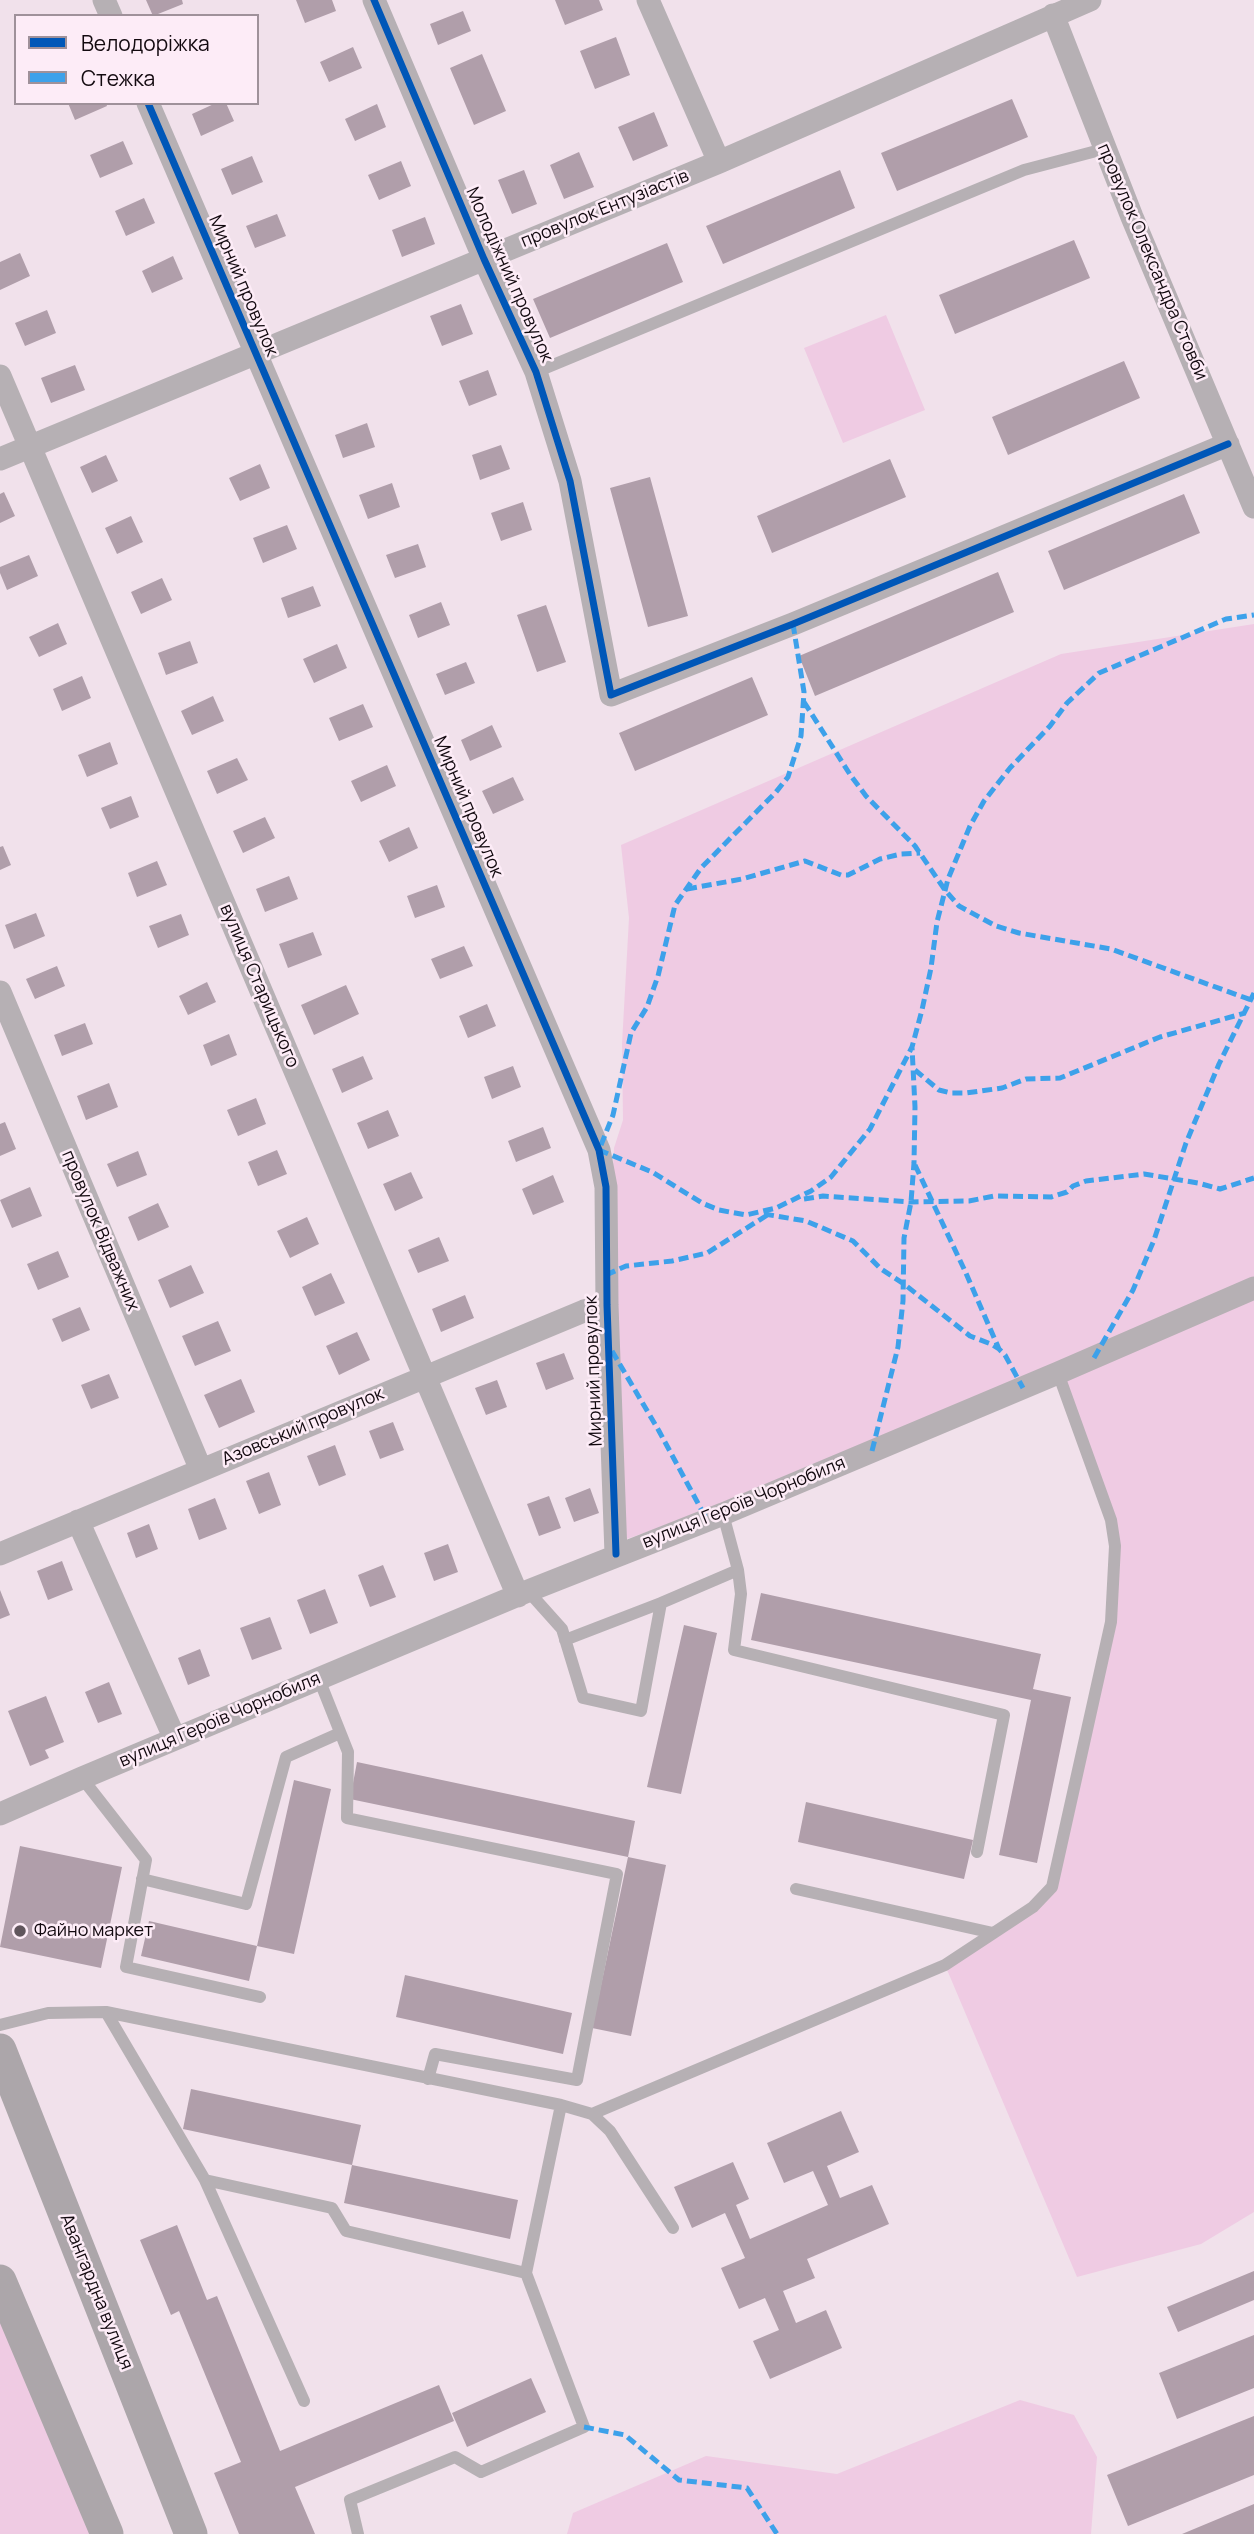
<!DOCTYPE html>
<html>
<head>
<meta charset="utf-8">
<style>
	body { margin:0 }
	#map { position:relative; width:1254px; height:2534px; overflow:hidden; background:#f1e1eb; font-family:Manrope,sans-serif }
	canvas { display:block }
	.legend { position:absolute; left:14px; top:14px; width:245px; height:91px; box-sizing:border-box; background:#fdecf7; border:2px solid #9f919a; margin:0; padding:9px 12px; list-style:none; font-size:21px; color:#12090f }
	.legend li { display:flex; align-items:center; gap:14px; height:35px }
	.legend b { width:35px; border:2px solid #9f919a }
</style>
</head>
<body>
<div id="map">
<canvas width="1254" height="2534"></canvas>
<ul class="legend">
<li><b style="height:9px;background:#0057b8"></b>Велодоріжка</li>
<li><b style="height:9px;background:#3da1ea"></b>Стежка</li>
</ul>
</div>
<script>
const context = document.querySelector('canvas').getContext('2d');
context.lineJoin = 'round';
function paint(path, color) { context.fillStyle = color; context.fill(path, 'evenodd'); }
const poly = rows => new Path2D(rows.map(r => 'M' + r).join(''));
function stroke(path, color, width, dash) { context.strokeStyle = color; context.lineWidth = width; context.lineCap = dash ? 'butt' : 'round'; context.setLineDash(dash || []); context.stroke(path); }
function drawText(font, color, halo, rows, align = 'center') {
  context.font = font + ' Manrope,sans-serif'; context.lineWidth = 5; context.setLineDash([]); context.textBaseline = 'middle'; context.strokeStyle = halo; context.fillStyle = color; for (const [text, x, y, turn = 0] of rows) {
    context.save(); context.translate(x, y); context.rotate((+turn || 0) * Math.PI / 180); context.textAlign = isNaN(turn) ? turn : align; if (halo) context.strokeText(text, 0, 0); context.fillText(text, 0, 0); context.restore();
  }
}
const green = poly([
	[886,315,925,410,843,443,804,348],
	[1254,624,1254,1283,693,1516,621,1541,611,1207,614,1148,623,1120,622,1044,629,918,621,845,1061,654],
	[1254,1288,1254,2212,1201,2244,1077,2277,945,1965,1052,1887,1111,1622,1115,1546,1058,1373],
	[0,2294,98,2534,0,2534],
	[1020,2400,1074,2415,1097,2457,1091,2534,567,2534,573,2513,706,2456,837,2474]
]);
const building = poly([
	[146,0,182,0,183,4,153,16],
	[296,0,332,0,336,11,305,23],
	[555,0,599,0,603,10,565,25],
	[463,11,471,31,438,45,430,24],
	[616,37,630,75,595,89,580,51],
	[353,47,362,68,329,82,320,62],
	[482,54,506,111,474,125,450,68],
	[1012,99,1028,137,897,191,881,153],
	[68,103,106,103,107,106,75,120],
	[216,103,226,103,234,121,201,136,192,114],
	[377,104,386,127,355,141,345,119],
	[654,112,668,146,633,161,618,127],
	[123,141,133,164,100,178,90,155],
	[579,152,594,187,564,199,550,165],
	[252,156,263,182,232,195,221,169],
	[401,161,411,186,379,200,368,175],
	[524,170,537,204,512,214,498,180],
	[840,170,855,208,723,264,706,226],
	[144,198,155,223,126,236,115,211],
	[277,214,286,236,255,248,246,226],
	[425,217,435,244,402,257,392,230],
	[1074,240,1090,278,955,334,939,295],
	[667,243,683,282,550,338,533,299],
	[20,253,30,276,0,290,0,262],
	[173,256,183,279,152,293,142,271],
	[461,304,473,334,442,346,430,316],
	[47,310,56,333,25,346,15,323],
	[1124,361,1140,398,1008,455,992,417],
	[75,365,85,390,51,403,41,378],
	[488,370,497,395,469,406,459,381],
	[367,423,375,447,343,458,335,435],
	[501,445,510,469,480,480,472,455],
	[106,455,118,481,92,493,80,467],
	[890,459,906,497,772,553,757,516],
	[260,464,270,488,240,501,229,478],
	[650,477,688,616,648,627,610,488],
	[392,483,400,507,368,519,359,495],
	[4,492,15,516,0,523,0,494],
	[1184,494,1200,533,1064,590,1048,551],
	[523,502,532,530,501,541,491,513],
	[131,516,143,542,117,554,105,528],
	[287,525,297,549,263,563,253,538],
	[418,544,426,567,395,578,386,555],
	[29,555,38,576,7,590,0,573,0,567],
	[998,572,1014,612,815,696,799,656],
	[162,578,172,600,141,614,131,592],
	[313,586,321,606,288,618,281,598],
	[441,602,450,625,418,638,409,615],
	[546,605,566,662,537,672,517,615],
	[58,623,67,644,39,657,29,637],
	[190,641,198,663,166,675,158,653],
	[337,644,347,668,314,683,303,659],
	[466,662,475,683,445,695,436,674],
	[82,676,91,698,62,711,53,689],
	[752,677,768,715,635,771,619,733],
	[213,696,224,721,192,735,181,711],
	[363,704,373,727,339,741,329,718],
	[492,725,502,747,470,761,461,740],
	[110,742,118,764,87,777,78,755],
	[237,758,248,780,217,794,207,771],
	[387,765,396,786,361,802,351,781],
	[513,777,524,800,493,814,482,791],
	[131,796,139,817,110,829,101,808],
	[265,817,275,838,243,853,233,831],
	[409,827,418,848,389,862,379,841],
	[3,846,11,865,0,870,0,847],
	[157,861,167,885,137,897,128,873],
	[289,876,298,899,265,912,256,889],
	[437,885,445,907,415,918,407,896],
	[36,913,45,936,14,949,5,925],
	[181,914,189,935,158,948,149,926],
	[313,932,322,955,288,968,279,944],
	[464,946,473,966,440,979,431,959],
	[57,966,65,986,35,999,26,979],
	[207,982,216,1002,188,1015,179,996],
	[346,985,359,1014,314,1035,301,1005],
	[487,1004,496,1026,468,1038,459,1016],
	[85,1023,93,1044,62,1056,54,1035],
	[229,1034,237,1055,211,1066,203,1045],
	[363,1056,373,1079,342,1093,332,1069],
	[513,1066,521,1087,492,1099,484,1077],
	[109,1083,118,1107,86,1120,77,1096],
	[256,1098,266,1124,238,1136,227,1110],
	[388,1110,399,1136,368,1149,357,1123],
	[5,1122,16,1149,0,1156,0,1124],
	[543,1127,551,1148,516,1162,508,1141],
	[277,1150,287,1174,258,1186,248,1162],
	[138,1151,147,1175,117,1187,107,1164],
	[411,1172,423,1198,395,1211,383,1184],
	[553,1175,564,1202,533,1215,522,1189],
	[30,1187,42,1216,12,1228,0,1200],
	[158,1203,169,1227,138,1241,128,1217],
	[307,1217,319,1244,290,1258,277,1231],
	[439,1237,449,1261,418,1273,408,1250],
	[58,1251,69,1277,38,1290,27,1264],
	[191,1265,204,1293,170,1308,158,1280],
	[331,1273,345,1303,315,1316,302,1287],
	[465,1295,474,1318,441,1332,432,1309],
	[80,1307,90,1330,62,1342,52,1319],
	[218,1321,231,1351,195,1366,182,1336],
	[357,1332,370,1360,339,1375,326,1346],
	[564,1353,574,1379,546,1390,536,1363],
	[109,1374,119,1398,91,1409,81,1385],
	[241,1379,255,1412,219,1428,204,1395],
	[497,1380,507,1407,486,1415,475,1388],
	[393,1422,404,1450,380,1459,369,1431],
	[335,1445,346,1475,319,1486,307,1456],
	[269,1472,281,1505,259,1514,246,1481],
	[590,1488,599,1513,574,1522,565,1498],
	[549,1496,561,1528,539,1536,527,1504],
	[215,1498,227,1529,199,1540,188,1509],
	[149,1524,158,1549,136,1558,127,1533],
	[448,1544,458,1572,434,1581,424,1553],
	[62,1561,73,1590,48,1600,37,1571],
	[383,1565,396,1597,370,1607,358,1575],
	[325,1589,338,1623,310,1634,297,1600],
	[0,1590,10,1615,0,1619],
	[761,1593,1041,1654,1033,1689,1071,1697,1037,1863,999,1855,1031,1700,751,1640],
	[270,1617,282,1649,252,1660,240,1628],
	[684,1625,717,1633,681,1794,647,1787],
	[200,1649,210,1676,188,1685,178,1658],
	[109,1682,122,1714,98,1723,85,1692],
	[46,1696,64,1742,45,1750,49,1758,30,1766,8,1711],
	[357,1762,635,1821,628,1857,350,1799],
	[294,1780,331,1789,294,1954,257,1946],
	[806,1802,973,1840,964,1879,798,1842],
	[20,1846,122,1867,101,1968,0,1947],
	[628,1857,666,1865,631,2036,592,2028],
	[149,1921,257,1946,249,1981,141,1956],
	[405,1975,572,2013,563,2054,396,2017],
	[191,2089,361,2125,352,2165,183,2129],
	[841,2111,859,2152,827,2166,840,2198,872,2185,889,2224,807,2259,815,2278,783,2291,796,2323,826,2310,842,2348,770,2379,753,2341,779,2330,765,2298,739,2309,721,2268,745,2258,725,2213,692,2228,674,2187,733,2162,749,2199,736,2205,750,2239,828,2205,813,2171,784,2183,767,2143],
	[352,2165,518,2200,510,2239,344,2203],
	[177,2225,207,2300,217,2296,280,2451,439,2385,454,2421,295,2487,315,2534,239,2534,214,2473,241,2462,179,2311,171,2315,140,2240],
	[1254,2271,1254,2300,1178,2332,1167,2307],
	[1254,2335,1254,2388,1177,2419,1159,2373],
	[531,2378,546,2412,467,2447,452,2413],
	[1254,2416,1254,2475,1128,2526,1107,2475],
	[1254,2504,1254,2534,1182,2534]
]);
const lane = poly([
	[536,372,1024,170,1104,149],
	[738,1570,741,1594,734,1650,1004,1715,977,1852],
	[528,1591,562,1629,583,1698,641,1711,661,1603,738,1570,723,1514],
	[565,1640,661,1603],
	[319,1679,348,1752,347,1818,617,1874,577,2080,435,2054,428,2079],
	[82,1778,146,1860,126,1967,260,1997],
	[142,1879,246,1904,286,1757,340,1733],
	[796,1889,993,1933],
	[106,2012,205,2180,304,2401],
	[0,2025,48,2013,106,2012,561,2105,592,2114,610,2131,673,2228],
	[592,2114,945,1965,1033,1907,1052,1887,1111,1622,1115,1546,1111,1520,1058,1373],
	[205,2180,332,2208,346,2231,526,2273,584,2427,481,2472,455,2457,350,2500,358,2534],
	[526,2273,561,2105]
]);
const street = poly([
	[104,0,111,16],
	[374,0,484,259,536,372,570,481,611,695,793,624,1228,444],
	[648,0,719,162],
	[1053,15,1132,217,1254,507],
	[148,103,599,1150,606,1187,607,1305,616,1554],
	[0,376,518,1596],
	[0,459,719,162,1090,0],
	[0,992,201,1470],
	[78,1521,175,1739],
	[0,1554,584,1311,607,1305],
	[0,1814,82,1778,528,1591,723,1514,1058,1373,1254,1288]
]);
const secondary = poly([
	[0,2050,191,2534],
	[0,2281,107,2534]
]);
const quiet = poly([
	[793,624,804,692,801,736,788,777,776,792,701,868,675,905,658,976,647,1007,631,1033,613,1115,599,1150,652,1172,702,1203,719,1210,746,1215,776,1208,811,1191,831,1177,870,1129,912,1047,922,1010,931,968,937,922,948,879,970,826,984,801,1010,768,1050,726,1067,703,1099,673,1226,619,1254,615],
	[804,702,851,776,866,796,915,846,945,890,959,906,996,926,1019,933,1111,949,1254,1001],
	[687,889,742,879,805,861,841,875,848,875,880,859,901,854,920,853],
	[915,1070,939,1090,951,1093,966,1093,1002,1088,1026,1079,1060,1078,1160,1037,1245,1013],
	[915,1165,965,1271,999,1349],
	[804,1199,823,1196,911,1202,969,1201,994,1196,1051,1197,1067,1192,1073,1186,1086,1181,1144,1174,1198,1183,1220,1189,1254,1178],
	[764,1214,806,1221,853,1241,881,1269,904,1284,970,1336,991,1344,999,1349,1005,1355,1023,1388],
	[606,1275,626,1266,672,1261,707,1253,769,1214],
	[612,1351,659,1431,707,1520],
	[1094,1358,1133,1290,1154,1240,1186,1143,1219,1064,1254,993],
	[872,1451,898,1347,903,1301,904,1238,911,1202,914,1163,915,1107,912,1047],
	[584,2427,625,2435,679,2480,747,2488,777,2534]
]);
const cycleway = poly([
	[374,0,484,259,536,372,570,481,611,695,793,624,1228,444],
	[148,103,599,1150,606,1187,607,1305,616,1554]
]);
const markers = [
	[20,1931,7,"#60555c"]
];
const streetNames = [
	["провулок Ентузіастів",605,209,-22],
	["провулок Олександра Стовби",1152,262,67],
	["Молодіжний провулок",509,275,66],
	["Мирний провулок",243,286,67],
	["Мирний провулок",468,807,67],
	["вулиця Старицького",259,986,67],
	["провулок Відважних",100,1231,67],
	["Мирний провулок",594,1371,-92],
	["Азовський провулок",303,1427,-23],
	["вулиця Героїв Чорнобиля",744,1503,-22],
	["вулиця Героїв Чорнобиля",220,1720,-23],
	["Авангардна вулиця",96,2292,68]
];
const poiNames = [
	["Файно маркет",34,1931]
];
paint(green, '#efcbe3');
paint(building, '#b09eaa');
stroke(lane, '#b6b0b4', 12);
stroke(street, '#b6b0b4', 23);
stroke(secondary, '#aca6aa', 33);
stroke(quiet, '#3da1ea', 5, [10, 5]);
stroke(cycleway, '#0057b8', 7);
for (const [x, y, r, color] of markers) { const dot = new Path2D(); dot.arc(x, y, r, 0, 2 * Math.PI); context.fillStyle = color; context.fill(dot); stroke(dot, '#fdecf7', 2.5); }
drawText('18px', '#12090f', '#fdecf7', streetNames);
drawText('18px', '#12090f', '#fdecf7', poiNames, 'left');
</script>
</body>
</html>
